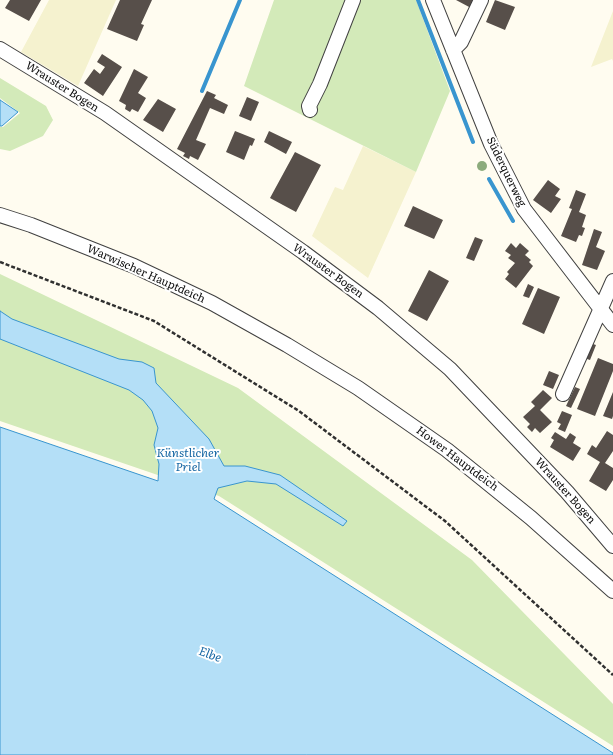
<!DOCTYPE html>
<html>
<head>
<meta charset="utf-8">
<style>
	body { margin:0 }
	canvas { display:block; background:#fffcf0 }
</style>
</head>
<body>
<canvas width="613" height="755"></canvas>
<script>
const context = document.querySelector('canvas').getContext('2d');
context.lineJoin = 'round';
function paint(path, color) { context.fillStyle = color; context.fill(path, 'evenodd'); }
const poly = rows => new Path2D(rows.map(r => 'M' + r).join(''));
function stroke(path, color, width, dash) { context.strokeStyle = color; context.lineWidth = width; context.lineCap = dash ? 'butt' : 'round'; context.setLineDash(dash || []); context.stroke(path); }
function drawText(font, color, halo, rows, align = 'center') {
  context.font = font + ' Literata,serif'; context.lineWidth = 4; context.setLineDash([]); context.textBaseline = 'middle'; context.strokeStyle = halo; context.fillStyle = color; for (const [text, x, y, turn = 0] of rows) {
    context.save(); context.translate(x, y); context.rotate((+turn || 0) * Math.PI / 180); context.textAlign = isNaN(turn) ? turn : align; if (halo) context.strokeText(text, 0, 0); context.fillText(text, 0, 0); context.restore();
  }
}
const farmland = poly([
	[49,0,116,0,78,86,21,52],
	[613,11,613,61,612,59,591,67],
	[363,146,416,172,368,278,312,236,335,187,343,190]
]);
const green = poly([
	[274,0,416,0,450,91,416,172,244,86],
	[0,78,46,106,53,120,43,136,10,151,0,149,0,127,3,127,20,113,0,98],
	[0,274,238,388,472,560,613,704,613,746,219,496,0,421]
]);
const water = poly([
	[0,100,18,112,2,126,0,126,0,100],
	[0,311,12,319,119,359,142,362,154,368,156,383,209,439,224,466,245,466,280,475,347,521,343,526,276,484,247,481,218,488,214,499,613,753,613,755,0,755,0,427,158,481,159,464,154,445,158,428,152,411,143,400,129,390,0,339,0,311]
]);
const stream = poly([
	[418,0,473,142],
	[202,91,240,0],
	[489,179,513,221]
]);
const building = poly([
	[10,0,41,0,29,21,5,8],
	[120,0,152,0,141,24,144,25,137,41,107,29],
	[456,0,476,0,471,8],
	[495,0,515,7,505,30,486,22],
	[102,54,122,67,103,96,84,83,94,69,100,74,105,67,97,62],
	[134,69,148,77,138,93,146,98,138,112,132,109,130,112,125,109,126,105,119,101],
	[207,91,216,95,214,98,228,105,224,114,210,108,196,140,206,144,198,160,190,156,189,159,183,156,185,153,177,149],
	[247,97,259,102,251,121,239,116],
	[158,99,176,109,163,132,143,120],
	[235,131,255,139,252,146,250,145,244,160,226,152],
	[269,131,292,142,286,154,264,142],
	[295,152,321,165,296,212,270,198],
	[548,180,560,189,555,196,561,199,551,213,533,200],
	[576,190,586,194,579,212,586,215,582,227,585,228,582,236,579,235,576,242,561,236,572,209,569,208],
	[413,206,443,220,434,239,404,226],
	[594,229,602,232,596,247,605,251,597,270,582,265],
	[475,237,483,240,474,261,466,258],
	[511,243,516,248,520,243,529,251,525,255,531,260,529,262,533,266,516,288,505,279,509,274,507,272,515,263,508,258,511,255,505,251],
	[429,270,449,281,427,321,408,311],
	[528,284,534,287,529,298,523,296],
	[538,288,560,297,544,334,522,324],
	[590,343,596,345,590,360,584,358],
	[598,358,613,364,613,371,595,416,577,409],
	[549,371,559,375,553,389,543,385],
	[575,387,580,389,571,408,566,406],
	[543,390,552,398,540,410,552,422,540,433,535,428,532,432,527,427,530,424,523,417,535,406,531,402],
	[613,392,613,416,612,419,603,416],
	[562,411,572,415,565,432,558,429,561,424,557,422],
	[607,431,613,435,613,451,605,463,613,468,613,480,606,491,589,481,600,462,587,454,592,445,596,448],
	[555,432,566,439,570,433,576,437,573,443,581,448,573,461,550,447,554,440,551,438]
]);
const path = poly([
	[0,262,154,321,299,411,445,521,613,675]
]);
const minor = poly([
	[433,0,491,144,524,209,613,325],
	[0,49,105,113,303,252,378,308,450,369,567,492,613,546],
	[453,50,461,42,481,0],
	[310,110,309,106,320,84,353,0],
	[0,215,31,225,134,266,212,303,287,345,358,388,447,450,531,518,613,591],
	[563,394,613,281]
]);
const trees = [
	[482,166]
];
const streetNames = [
	["Wrauster Bogen",62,87,32],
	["Süderquerweg",506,172,64],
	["Wrauster Bogen",328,271,36],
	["Warwischer Hauptdeich",146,274,24],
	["Hower Hauptdeich",457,459,37],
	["Wrauster Bogen",565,491,48]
];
const waterNames = [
	["Künstlicher",188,453],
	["Priel",188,467],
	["Elbe",210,655,20]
];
paint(farmland, '#f5f2cf');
paint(green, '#d3eab9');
paint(water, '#b4dff7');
stroke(water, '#3995cf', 1);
stroke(stream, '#3995cf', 4);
paint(building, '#574f4a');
stroke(minor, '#414141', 16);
stroke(path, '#303030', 2.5, [4, 2]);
stroke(minor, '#fff', 14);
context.fillStyle = '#8cab7c';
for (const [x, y] of trees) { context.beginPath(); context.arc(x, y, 5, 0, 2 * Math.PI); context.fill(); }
drawText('11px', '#0e0e0e', '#fff', streetNames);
drawText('italic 12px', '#1566a3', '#fff', waterNames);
</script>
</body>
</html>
